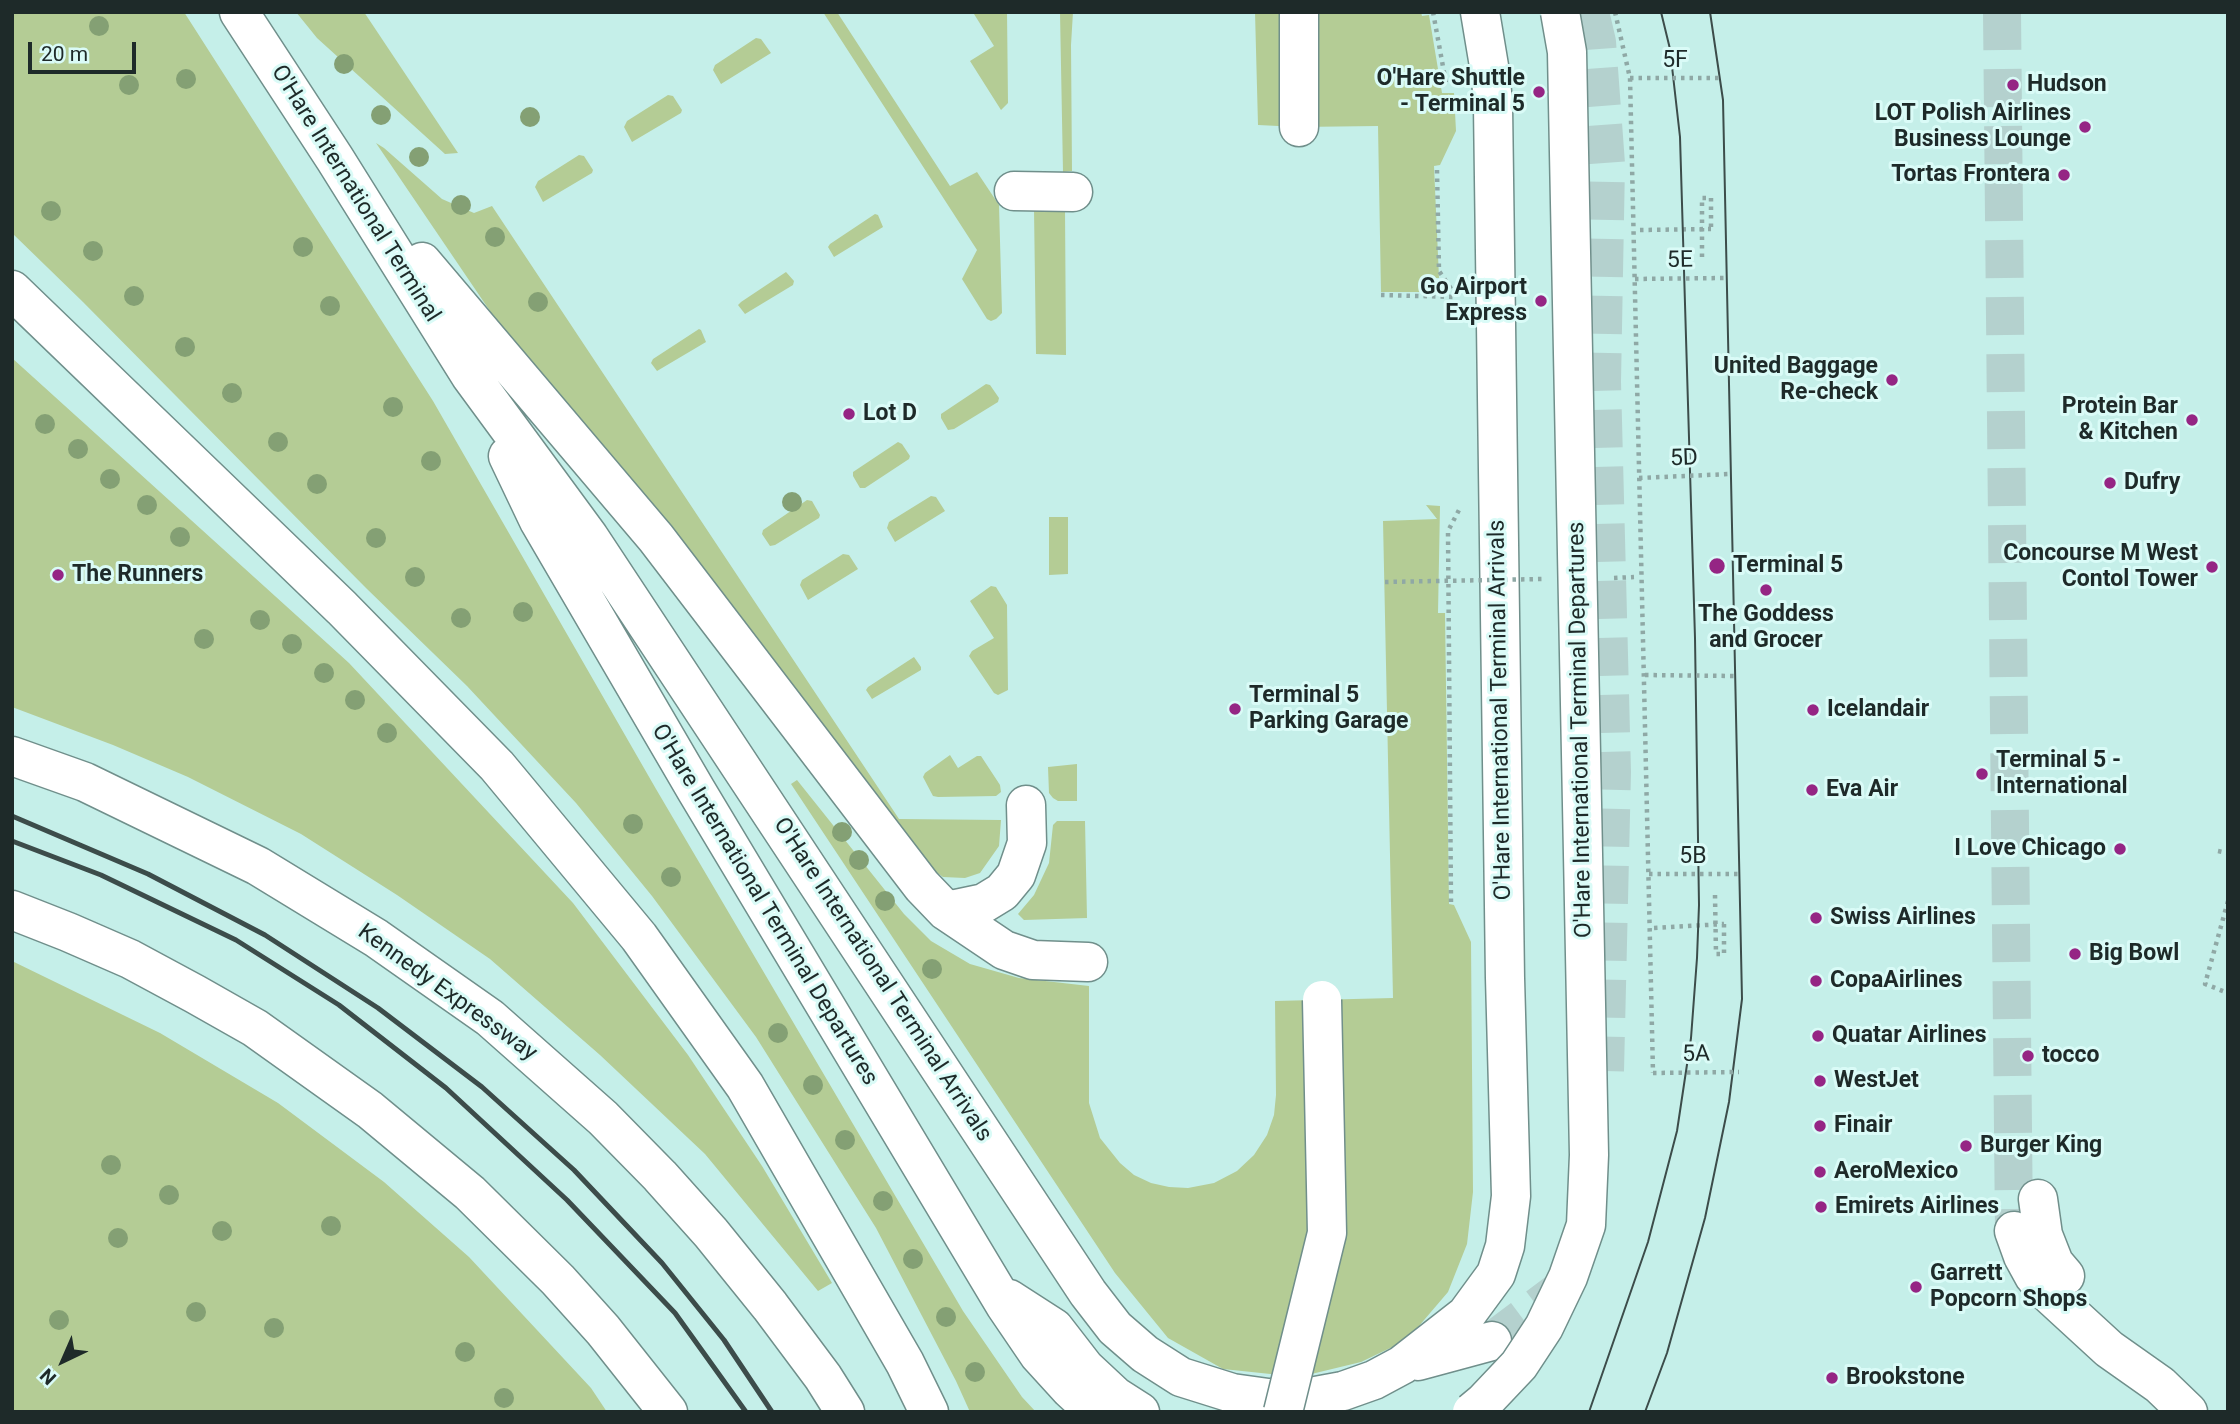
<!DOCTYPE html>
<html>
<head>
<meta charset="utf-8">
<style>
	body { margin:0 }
	#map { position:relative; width:2240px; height:1424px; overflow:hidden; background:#dafbf7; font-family:Roboto,sans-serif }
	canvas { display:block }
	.frame { position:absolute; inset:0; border:14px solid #1e2a29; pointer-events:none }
	.north { position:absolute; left:28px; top:1326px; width:70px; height:70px; -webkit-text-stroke:5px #dafbf7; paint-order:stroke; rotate:224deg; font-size:19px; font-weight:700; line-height:28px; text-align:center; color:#1e2a29 }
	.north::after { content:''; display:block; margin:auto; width:24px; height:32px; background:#1e2a29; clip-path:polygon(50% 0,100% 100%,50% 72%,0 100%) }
	.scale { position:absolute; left:28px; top:42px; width:108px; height:32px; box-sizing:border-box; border:4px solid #1e2a29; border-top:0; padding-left:9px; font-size:21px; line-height:24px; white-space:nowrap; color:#1e2a29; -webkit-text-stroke:5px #dafbf7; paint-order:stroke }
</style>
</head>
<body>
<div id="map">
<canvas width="2240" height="1424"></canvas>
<div class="frame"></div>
<div class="north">N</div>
<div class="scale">20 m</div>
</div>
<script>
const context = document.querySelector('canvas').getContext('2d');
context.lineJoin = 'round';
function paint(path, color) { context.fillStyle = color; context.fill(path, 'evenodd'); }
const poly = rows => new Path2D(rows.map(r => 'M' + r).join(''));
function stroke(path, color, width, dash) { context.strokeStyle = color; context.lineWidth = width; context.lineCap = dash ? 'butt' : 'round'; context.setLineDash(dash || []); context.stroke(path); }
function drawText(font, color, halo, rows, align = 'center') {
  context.font = font + ' Roboto,sans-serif'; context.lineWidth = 6; context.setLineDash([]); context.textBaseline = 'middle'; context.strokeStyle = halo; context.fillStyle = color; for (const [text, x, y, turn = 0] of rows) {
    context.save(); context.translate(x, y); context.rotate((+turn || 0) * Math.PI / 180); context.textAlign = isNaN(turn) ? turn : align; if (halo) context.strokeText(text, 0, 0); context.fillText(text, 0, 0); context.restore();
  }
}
const built = poly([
	[12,12,2228,12,2228,1412,12,1412]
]);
const green = poly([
	[12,12,184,12,433,401,656,789,963,1311,1022,1397,1036,1412,970,1412,956,1381,876,1228,756,1037,652,896,576,803,467,686,366,588,83,302,12,233],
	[296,12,364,12,458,153,445,154,317,38],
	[823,12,837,12,950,186,977,172,999,205,1002,313,996,319,991,321,987,319,962,279,977,250],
	[976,12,1007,12,1008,103,1001,110,970,61,994,46,974,14],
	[1060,12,1073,12,1071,45,1072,171,1063,172],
	[1255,12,1421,12,1422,16,1429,15,1442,93,1454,93,1456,131,1440,165,1434,166,1439,278,1434,278,1435,292,1381,292,1378,126,1299,127,1258,125],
	[756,38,761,39,771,53,721,84,713,70,715,65],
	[668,95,673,96,682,110,681,113,632,142,624,127,627,121],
	[376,143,384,148,442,199,474,213,492,206,899,819,1001,820,999,846,980,873,965,878,943,877,926,865,513,345],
	[579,155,584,156,593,170,592,173,543,202,535,187,538,181],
	[1034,209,1065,210,1066,355,1036,354],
	[875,214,878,215,883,227,834,257,828,247,830,244],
	[786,272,794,281,793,285,745,314,738,305,741,302],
	[699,329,701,330,706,342,657,371,651,363,653,359],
	[12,358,349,663,573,903,688,1055,762,1166,832,1283,818,1291,705,1154,600,1055,490,959,397,895,301,834,188,777,113,745,12,707],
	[986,384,990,385,999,398,998,402,954,429,948,430,941,418,941,414],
	[898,442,902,444,910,456,909,459,865,488,860,488,853,476,853,472],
	[931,496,936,497,945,511,895,542,887,528,889,522],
	[807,500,812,501,820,515,819,518,775,545,770,546,762,534,763,530],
	[1426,505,1440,506,1438,613,1445,613,1449,904,1454,905,1471,942,1473,1192,1467,1244,1448,1292,1407,1340,1361,1362,1299,1377,1223,1369,1168,1338,1115,1273,791,784,797,780,904,914,931,941,970,964,1019,978,1089,986,1089,1103,1100,1138,1120,1163,1134,1175,1151,1183,1169,1187,1188,1188,1214,1183,1237,1171,1254,1155,1267,1135,1274,1115,1276,1095,1275,1001,1393,998,1383,521,1437,519],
	[1049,517,1068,517,1068,574,1049,575],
	[843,554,849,555,858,569,808,600,800,585,802,580],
	[991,586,996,587,1007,605,1008,690,998,695,994,693,969,656,972,651,994,638,970,601],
	[914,657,921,667,921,670,872,699,866,690,868,687],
	[950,755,958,768,977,756,981,756,1000,785,1001,792,996,796,938,797,933,796,923,777,925,773],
	[1077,764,1077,801,1058,801,1053,798,1049,793,1048,767],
	[1057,821,1085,821,1087,918,1024,920,1018,914,1034,895,1049,863,1053,825],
	[12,961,160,1033,278,1103,384,1182,469,1257,591,1388,607,1412,12,1412]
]);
const minorTunnel = poly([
	[1590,12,1597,42,1606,164,1602,382,1612,772,1605,1071],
	[2002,12,2014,1231],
	[1492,1341,1572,1281]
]);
const path = poly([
	[1433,12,1446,83,1452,82],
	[1615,12,1630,78,1653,1073],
	[1437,170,1439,271,1456,296],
	[1640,230,1711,229],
	[1381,295,1457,297],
	[2218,851,2228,853],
	[2228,901,2205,984,2228,993],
	[1451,902,1448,531,1459,510],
	[1654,928,1724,924]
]);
const minor = poly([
	[239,12,335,159,470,375,589,537,1088,1293,1115,1328,1145,1354,1181,1377,1232,1393,1268,1398,1305,1398,1343,1391,1374,1380,1402,1365,1466,1315,1496,1274,1505,1246,1511,1196,1505,978,1493,106,1491,78,1480,12],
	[1299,12,1299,127],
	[1014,191,1073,192],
	[422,262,656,538,922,886,946,911,1004,950,1033,960,1088,962],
	[508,456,539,521,696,790,1005,1305,1039,1355,1070,1389,1095,1412],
	[946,911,984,903,1002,892,1016,875,1027,843,1026,805],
	[2038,1199,2043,1235,2054,1263,2065,1276],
	[2014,1231,2023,1256,2034,1276,2048,1293,2109,1349,2160,1385,2188,1412],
	[1009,1299,1054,1328,1085,1368,1115,1396,1140,1412],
	[1418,1361,1492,1341]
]);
const highway = poly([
	[12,290,342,608,497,766,639,937,745,1086,905,1363,929,1412],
	[12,756,85,782,258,866,376,938,490,1018,603,1118,660,1176,711,1233,770,1306,823,1377,845,1412],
	[12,910,68,932,130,959,195,994,255,1028,370,1110,470,1193,558,1280,603,1330,668,1412]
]);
const tram = poly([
	[1589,1412,1648,1242,1677,1131,1691,1038,1697,958,1699,905,1695,638,1680,137,1670,49,1661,12],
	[1645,1412,1667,1353,1705,1218,1729,1102,1742,999,1723,100,1710,12]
]);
const rail = poly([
	[12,816,148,874,265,935,378,1008,482,1087,574,1170,662,1263,724,1340,772,1412],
	[12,841,101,875,236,940,339,1005,446,1088,567,1200,675,1313,746,1412]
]);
const pathBridge = poly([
	[1630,78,1719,78],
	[1702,257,1702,198,1711,198,1711,229],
	[1635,279,1725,278],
	[1639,478,1730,474],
	[1614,578,1634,577],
	[1385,582,1542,579],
	[1645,675,1734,676],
	[1649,874,1738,874],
	[1715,895,1716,954,1724,954,1724,924],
	[1653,1073,1739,1072]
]);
const minorBridge = poly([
	[1283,1412,1327,1233,1322,1000],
	[1472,1412,1484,1402,1519,1365,1544,1327,1568,1277,1586,1225,1589,1155,1567,52,1560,12]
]);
const trees = [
	[99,26],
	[344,64],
	[186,79],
	[129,85],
	[381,115],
	[530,117],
	[419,157],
	[461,205],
	[51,211],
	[495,237],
	[303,247],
	[93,251],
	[134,296],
	[538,302],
	[330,306],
	[185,347],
	[232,393],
	[393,407],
	[45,424],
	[278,442],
	[78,449],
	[431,461],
	[110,479],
	[317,484],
	[792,502],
	[147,505],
	[180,537],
	[376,538],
	[415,577],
	[523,612],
	[461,618],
	[260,620],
	[204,639],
	[292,644],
	[324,673],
	[355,700],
	[387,733],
	[633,824],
	[842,832],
	[859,860],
	[671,877],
	[885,901],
	[932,969],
	[778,1033],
	[813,1085],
	[845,1140],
	[111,1165],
	[169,1195],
	[883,1201],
	[331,1226],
	[222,1231],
	[118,1238],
	[913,1259],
	[196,1312],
	[946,1317],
	[59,1320],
	[274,1328],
	[465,1352],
	[975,1372],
	[504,1398]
];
const markers = [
	[2013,85,7,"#952584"],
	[1539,92,7,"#952584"],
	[2085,127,7,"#952584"],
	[2064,175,7,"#952584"],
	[1541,301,7,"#952584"],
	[1892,380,7,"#952584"],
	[849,414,7,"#952584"],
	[2192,420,7,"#952584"],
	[2110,483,7,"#952584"],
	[1717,566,9,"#952584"],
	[2212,567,7,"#952584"],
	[58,575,7,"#952584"],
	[1766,590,7,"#952584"],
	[1235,709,7,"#952584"],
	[1813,710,7,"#952584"],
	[1982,774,7,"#952584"],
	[1812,790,7,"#952584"],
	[2120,849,7,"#952584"],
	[1816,918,7,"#952584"],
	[2075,954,7,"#952584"],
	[1816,981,7,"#952584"],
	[1818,1036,7,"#952584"],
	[2028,1056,7,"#952584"],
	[1820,1081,7,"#952584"],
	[1820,1126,7,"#952584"],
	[1966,1146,7,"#952584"],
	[1820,1172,7,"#952584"],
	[1821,1207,7,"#952584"],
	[1916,1287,7,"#952584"],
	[1832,1378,7,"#952584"]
];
const streetNames = [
	["5F",1675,61],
	["O'Hare International Terminal",355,194,58],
	["5E",1680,261,-1],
	["5D",1684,459,-2],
	["O'Hare International Terminal Arrivals",1501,710,-91],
	["O'Hare International Terminal Departures",1581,730,-91],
	["5B",1693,857],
	["O'Hare International Terminal Departures",764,905,59],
	["O'Hare International Terminal Arrivals",882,980,57],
	["Kennedy Expressway",447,993,36],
	["5A",1696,1055,-1]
];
const poiNames = [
	["O'Hare Shuttle",1525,79,"right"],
	["- Terminal 5",1525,105,"right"],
	["Hudson",2027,85],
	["LOT Polish Airlines",2071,114,"right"],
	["Business Lounge",2071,140,"right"],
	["Tortas Frontera",2050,175,"right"],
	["Go Airport",1527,288,"right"],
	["Express",1527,314,"right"],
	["United Baggage",1878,367,"right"],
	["Re-check",1878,393,"right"],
	["Protein Bar",2178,407,"right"],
	["& Kitchen",2178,433,"right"],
	["Lot D",863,414],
	["Dufry",2124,483],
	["Concourse M West",2198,554,"right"],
	["Contol Tower",2198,580,"right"],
	["Terminal 5",1733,566],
	["The Runners",72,575],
	["The Goddess",1766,615,"center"],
	["and Grocer",1766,641,"center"],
	["Terminal 5",1249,696],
	["Parking Garage",1249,722],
	["Icelandair",1827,710],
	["Terminal 5 -",1996,761],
	["International",1996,787],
	["Eva Air",1826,790],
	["I Love Chicago",2106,849,"right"],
	["Swiss Airlines",1830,918],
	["Big Bowl",2089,954],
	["CopaAirlines",1830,981],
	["Quatar Airlines",1832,1036],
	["tocco",2042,1056],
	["WestJet",1834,1081],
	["Finair",1834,1126],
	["Burger King",1980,1146],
	["AeroMexico",1834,1172],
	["Emirets Airlines",1835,1207],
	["Garrett",1930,1274],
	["Popcorn Shops",1930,1300],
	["Brookstone",1846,1378]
];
paint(built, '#c5efe9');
paint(green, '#b4cc95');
stroke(minorTunnel, '#b4d1ce', 38, [38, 19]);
stroke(minor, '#708f8b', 41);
stroke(highway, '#708f8b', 41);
stroke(path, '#8fa8a5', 4.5, [3.5, 5]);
stroke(minor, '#fff', 38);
stroke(highway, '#fff', 38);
stroke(tram, '#3c4c4a', 2);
stroke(rail, '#3c4c4a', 5);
stroke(minorBridge, '#708f8b', 41, []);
stroke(pathBridge, '#8fa8a5', 4.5, [3.5, 5]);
stroke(minorBridge, '#fff', 38);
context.fillStyle = '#84a074';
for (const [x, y] of trees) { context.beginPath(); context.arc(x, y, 10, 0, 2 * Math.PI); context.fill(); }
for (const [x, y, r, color] of markers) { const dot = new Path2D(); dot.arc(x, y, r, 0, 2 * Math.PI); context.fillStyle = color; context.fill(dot); stroke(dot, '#dafbf7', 2.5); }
drawText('23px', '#1e2a29', '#dafbf7', streetNames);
drawText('bold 23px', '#1e2a29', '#dafbf7', poiNames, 'left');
</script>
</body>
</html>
